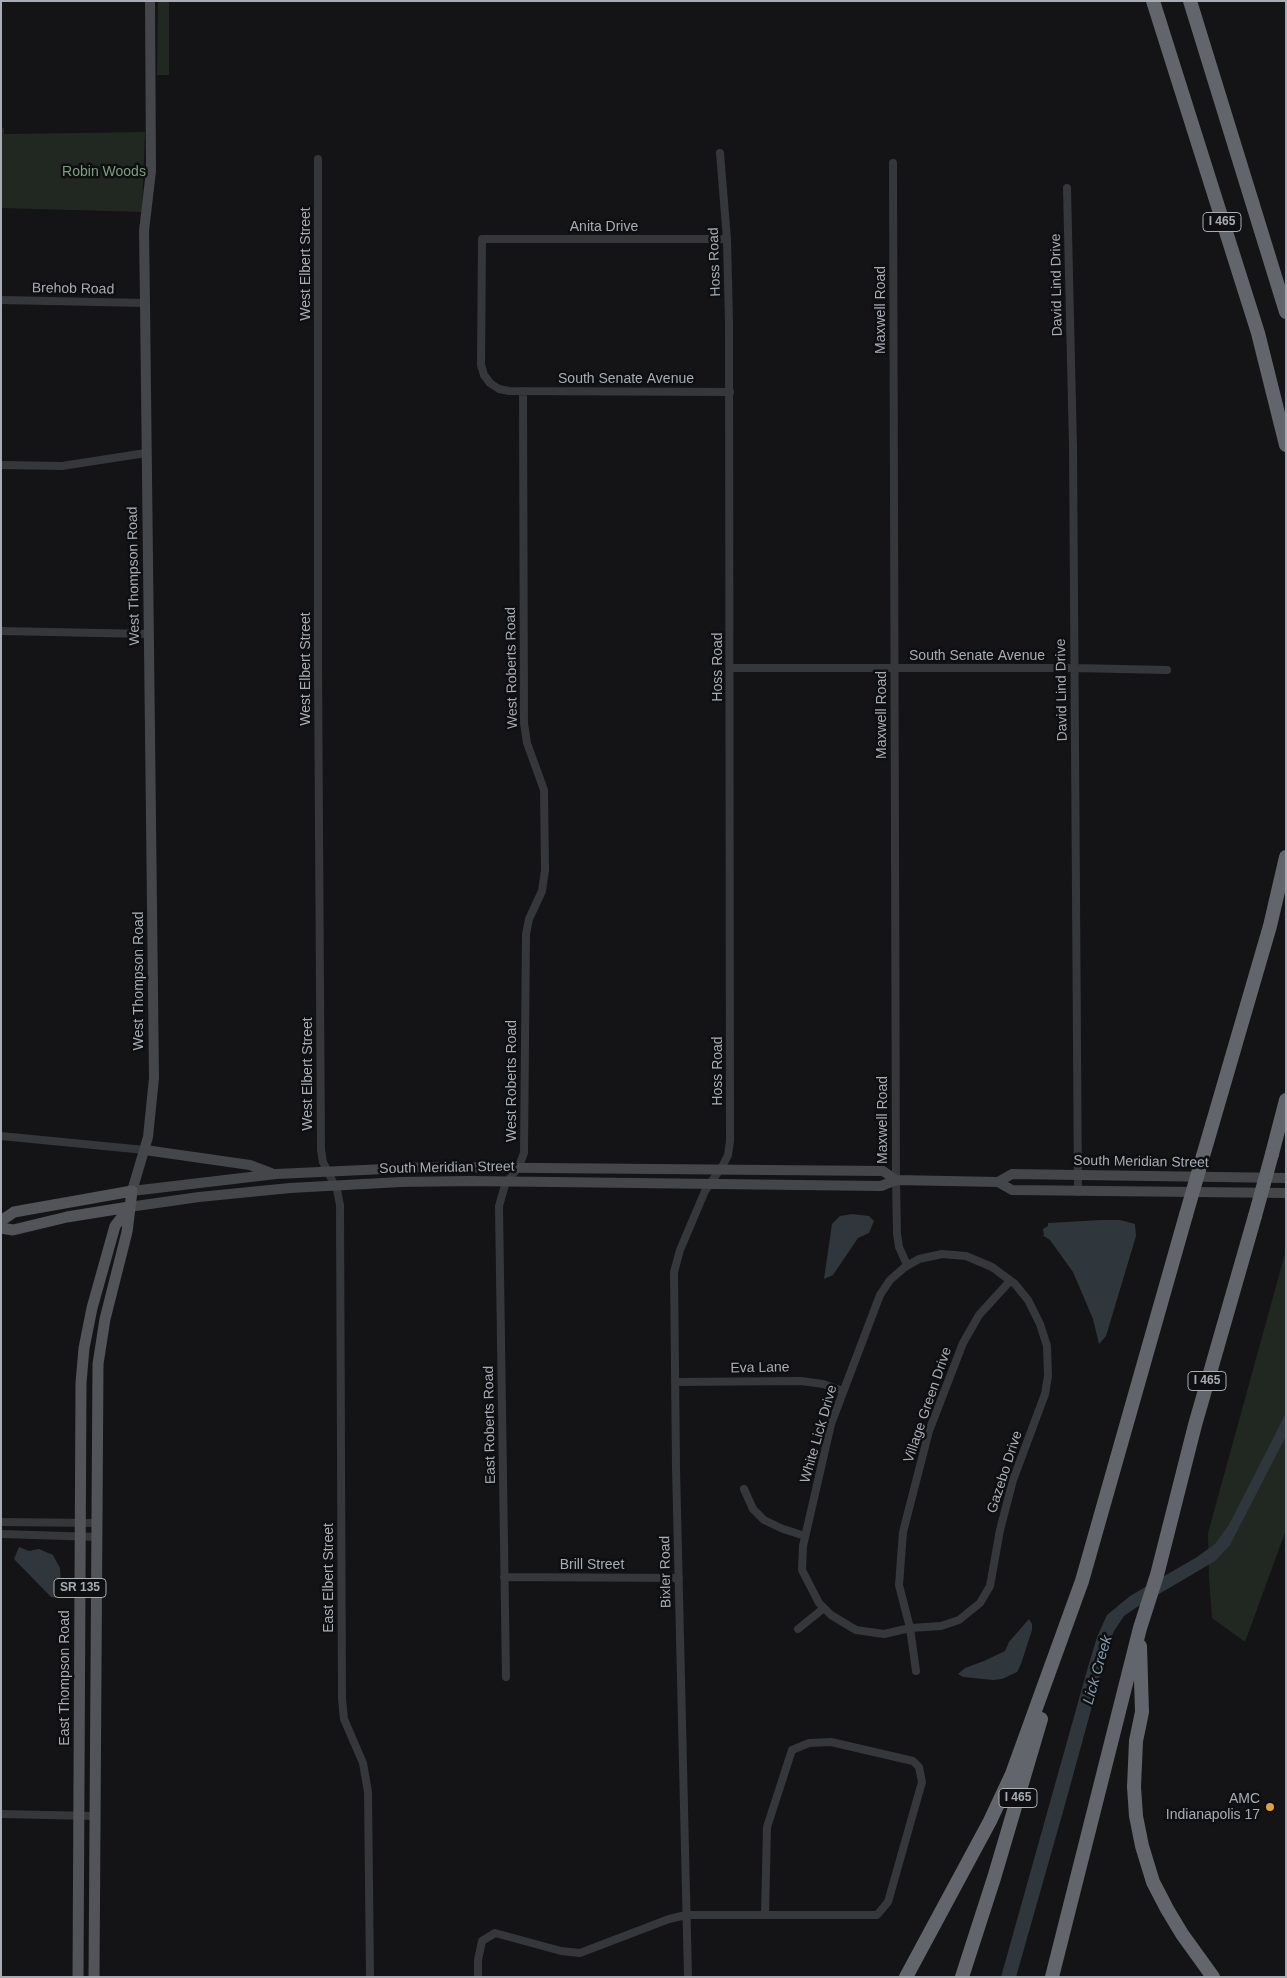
<!DOCTYPE html>
<html>
<head>
<meta charset="utf-8">
<style>
	body { margin:0 }
	#map { position:relative; width:1287px; height:1978px; overflow:hidden; background:#141416; font-family:Helvetica,sans-serif }
	canvas { display:block }
	.frame { position:absolute; inset:0; border:2px solid #a7acb5; pointer-events:none }
</style>
</head>
<body>
<div id="map">
<canvas width="1287" height="1978"></canvas>
<div class="frame"></div>
</div>
<script>
const context = document.querySelector('canvas').getContext('2d');
context.lineJoin = 'round';
function paint(path, color) { context.fillStyle = color; context.fill(path, 'evenodd'); }
const poly = rows => new Path2D(rows.map(r => 'M' + r).join(''));
function stroke(path, color, width, dash) { context.strokeStyle = color; context.lineWidth = width; context.lineCap = dash ? 'butt' : 'round'; context.setLineDash(dash || []); context.stroke(path); }
function drawText(font, color, halo, rows, align = 'center') {
  context.font = font + ' Helvetica,sans-serif'; context.lineWidth = 5; context.setLineDash([]); context.textBaseline = 'middle'; context.strokeStyle = halo; context.fillStyle = color; for (const [text, x, y, turn = 0] of rows) {
    context.save(); context.translate(x, y); context.rotate((+turn || 0) * Math.PI / 180); context.textAlign = isNaN(turn) ? turn : align; if (halo) context.strokeText(text, 0, 0); context.fillText(text, 0, 0); context.restore();
  }
}
const green = poly([
	[158,1,169,1,169,75,157,75],
	[1,128,4,128,4,134,145,132,142,212,1,208],
	[1286,1250,1286,1530,1245,1642,1212,1618,1209,1577,1208,1533]
]);
const water = poly([
	[852,1214,869,1216,874,1221,869,1233,858,1238,833,1275,824,1279,832,1224,840,1216],
	[1102,1220,1120,1220,1135,1224,1136,1236,1106,1336,1099,1344,1093,1319,1073,1272,1050,1240,1044,1236,1041,1237,1044,1235,1043,1229,1048,1226,1048,1223],
	[1286,1413,1286,1436,1230,1545,1215,1561,1137,1607,1124,1616,1114,1631,1109,1644,1066,1801,1016,1977,1001,1977,1086,1674,1097,1637,1107,1615,1130,1596,1197,1557,1215,1544,1229,1525],
	[19,1547,29,1551,39,1549,53,1555,60,1568,61,1585,59,1598,51,1597,14,1559],
	[1029,1619,1032,1624,1032,1630,1021,1664,1017,1672,1002,1679,993,1680,963,1677,958,1674,965,1668,984,1661,1005,1651,1009,1642]
]);
const minor = poly([
	[318,159,318,665,321,1150,323,1162,337,1190,340,1205,342,1699,344,1719,363,1763,368,1792,370,1977],
	[893,163,896,1180,897,1234,899,1247,907,1265],
	[1067,188,1073,447,1078,1192],
	[727,239,482,239,481,365,484,375,490,383,499,389,509,391,730,392],
	[1,300,145,303],
	[1,465,62,466,146,453],
	[1,631,149,634],
	[730,668,1074,668,1167,670],
	[1,1136,145,1150],
	[942,1254,966,1256,992,1267,1015,1284,1028,1300,1040,1324,1047,1346,1048,1376,1045,1394,1013,1480,1000,1530,990,1586,980,1603,959,1620,941,1626,910,1628,884,1634,856,1630,831,1615,819,1603,802,1570,803,1546,831,1424,880,1295,890,1280,905,1267,919,1259,942,1254],
	[675,1382,801,1381,823,1384,843,1391],
	[744,1489,753,1509,764,1520,783,1529,805,1536],
	[1,1522,97,1523],
	[1,1534,97,1537],
	[504,1577,679,1578],
	[798,1629,824,1608],
	[916,1671,910,1628,899,1585,903,1532,929,1431,963,1343,979,1315,1010,1281],
	[506,1677,499,1206,505,1185,519,1166,524,1153,526,934,529,919,542,891,545,870,544,790,527,743,524,723,523,391],
	[1,1814,95,1816],
	[478,1977,478,1960,482,1941,495,1933,561,1951,580,1953,669,1919,686,1915,877,1915,888,1902,922,1782,919,1767,913,1761,831,1742,809,1743,792,1750,767,1827,765,1915],
	[688,1977,676,1467,674,1272,680,1250,705,1191,723,1165,728,1155,730,1141,729,322,727,239,720,153]
]);
const secondary = poly([
	[150,1,151,171,144,231,145,303,154,1078,148,1137,132,1191,276,1174,429,1167,883,1171,896,1180],
	[145,1150,250,1165,271,1173],
	[998,1182,1012,1174,1286,1178],
	[129,1207,199,1197,290,1188,401,1182,470,1181,881,1186,896,1180,998,1182,1012,1190,1286,1193]
]);
const primary = poly([
	[1,1221,14,1212,132,1191,127,1232,105,1319,98,1364,94,1977],
	[1,1228,13,1230,67,1217,129,1207],
	[78,1977,81,1383,84,1348,92,1308,115,1226,128,1209]
]);
const motorway = poly([
	[1153,1,1258,333,1286,445],
	[1190,1,1286,312],
	[1272,1154,1286,1100],
	[1203,1156,1270,926,1286,857],
	[1140,1646,1142,1712,1136,1741,1134,1787,1136,1816,1142,1846,1153,1882,1167,1909,1182,1934,1213,1977],
	[906,1977,990,1821,1012,1774,1082,1581,1186,1215],
	[962,1977,994,1878,1041,1719],
	[1052,1977,1140,1628,1157,1575,1195,1425,1255,1216]
]);
const motorwayBridge = poly([
	[1186,1215,1203,1156],
	[1255,1216,1272,1154]
]);
const markers = [
	[1270,1807,5,"#e0a042"]
];
const shields = [
	[1222,222,38],
	[1207,1381,38],
	[80,1588,52],
	[1018,1798,38]
];
const shieldNames = [
	["I 465",1222,222],
	["I 465",1207,1381],
	["SR 135",80,1588],
	["I 465",1018,1798]
];
const parkNames = [
	["Robin Woods",104,172]
];
const streetNames = [
	["Anita Drive",604,227],
	["Hoss Road",715,262,-92],
	["West Elbert Street",306,264,-90],
	["David Lind Drive",1057,285,-91],
	["Brehob Road",73,289,1],
	["Maxwell Road",881,310,-90],
	["South Senate Avenue",626,379],
	["West Thompson Road",134,576,-91],
	["South Senate Avenue",977,656],
	["Hoss Road",718,667,-90],
	["West Roberts Road",512,668,-91],
	["West Elbert Street",306,669,-90],
	["David Lind Drive",1062,690,-91],
	["Maxwell Road",882,715,-90],
	["West Thompson Road",139,981,-90],
	["Hoss Road",718,1071,-90],
	["West Elbert Street",308,1074,-90],
	["West Roberts Road",512,1081,-90],
	["Maxwell Road",883,1120,-90],
	["South Meridian Street",1141,1162,1],
	["South Meridian Street",447,1168,-1],
	["Eva Lane",760,1368,-1],
	["Village Green Drive",928,1405,-71],
	["East Roberts Road",490,1425,-91],
	["White Lick Drive",819,1434,-74],
	["Gazebo Drive",1005,1472,-72],
	["Brill Street",592,1565],
	["Bixler Road",666,1572,-91],
	["East Elbert Street",329,1578,-90],
	["East Thompson Road",65,1678,-90]
];
const poiNames = [
	["AMC",1260,1799],
	["Indianapolis 17",1260,1815]
];
const waterNames = [
	["Lick Creek",1098,1670,-74]
];
paint(green, '#212821');
paint(water, '#2f373d');
stroke(minor, '#36373a', 8);
stroke(secondary, '#44464a', 10);
stroke(primary, '#525459', 11);
stroke(motorway, '#62656b', 14);
stroke(motorwayBridge, '#62656b', 14);
for (const [x, y, r, color] of markers) { const dot = new Path2D(); dot.arc(x, y, r, 0, 2 * Math.PI); context.fillStyle = color; context.fill(dot); stroke(dot, '#0f0f11', 2); }
for (const [x, y, w] of shields) { const box = new Path2D(); box.roundRect(x - w / 2, y - 9.5, w, 19, 4); context.fillStyle = '#0f0f11'; context.fill(box); stroke(box, '#a7acb5', 1); }
drawText('bold 12px', '#a7acb5', null, shieldNames);
drawText('14px', '#809e80', '#0f0f11', parkNames);
drawText('14px', '#a7acb5', '#0f0f11', streetNames);
drawText('14px', '#a7acb5', '#0f0f11', poiNames, 'right');
drawText('italic 15px', '#819bad', '#0f0f11', waterNames);
</script>
</body>
</html>
